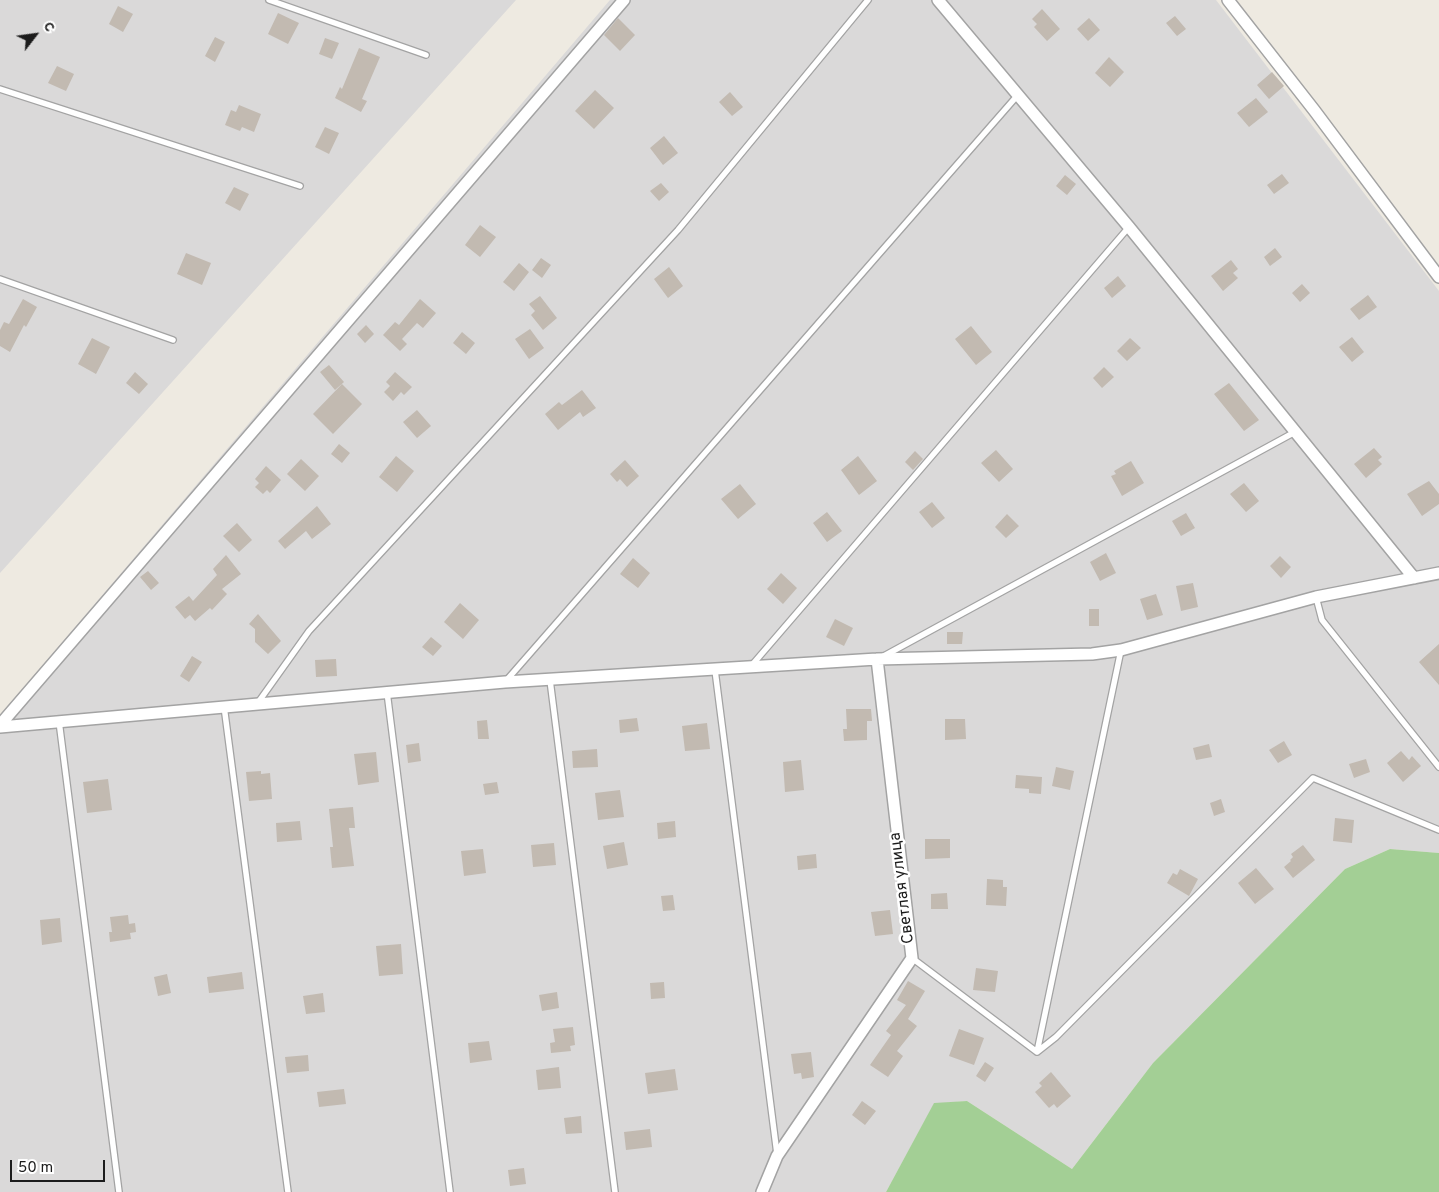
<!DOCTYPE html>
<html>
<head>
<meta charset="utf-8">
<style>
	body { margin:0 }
	#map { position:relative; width:1439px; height:1192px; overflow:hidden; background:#eeeae1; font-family:Overpass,sans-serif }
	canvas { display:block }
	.north { position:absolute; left:10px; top:10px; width:50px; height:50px; -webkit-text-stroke:4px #fff; paint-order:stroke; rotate:60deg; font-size:14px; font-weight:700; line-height:20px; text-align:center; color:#1c1c1c }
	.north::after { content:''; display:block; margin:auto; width:18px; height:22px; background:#1c1c1c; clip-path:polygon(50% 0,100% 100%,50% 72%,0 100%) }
	.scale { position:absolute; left:10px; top:1160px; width:95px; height:22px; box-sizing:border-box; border:2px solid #1c1c1c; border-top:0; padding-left:6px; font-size:15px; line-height:18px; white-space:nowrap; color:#1c1c1c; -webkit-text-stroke:4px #fff; paint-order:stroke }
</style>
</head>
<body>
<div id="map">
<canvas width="1439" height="1192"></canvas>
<div class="north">С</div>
<div class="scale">50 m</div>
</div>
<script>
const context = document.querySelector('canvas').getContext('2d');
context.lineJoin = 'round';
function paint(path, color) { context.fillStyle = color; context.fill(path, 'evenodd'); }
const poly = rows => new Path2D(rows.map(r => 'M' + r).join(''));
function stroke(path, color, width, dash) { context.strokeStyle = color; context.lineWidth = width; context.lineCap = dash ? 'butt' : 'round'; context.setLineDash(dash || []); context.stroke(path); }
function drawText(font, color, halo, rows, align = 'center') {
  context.font = font + ' Overpass,sans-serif'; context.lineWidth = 5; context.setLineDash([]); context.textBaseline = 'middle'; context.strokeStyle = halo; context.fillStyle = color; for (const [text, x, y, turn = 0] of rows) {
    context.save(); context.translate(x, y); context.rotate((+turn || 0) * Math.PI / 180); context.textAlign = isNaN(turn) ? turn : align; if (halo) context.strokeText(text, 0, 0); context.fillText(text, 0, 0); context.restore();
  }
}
const residential = poly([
	[0,0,516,0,0,573],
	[610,0,1216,0,1439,291,1439,853,1390,849,1345,869,1153,1063,1072,1169,967,1101,934,1104,886,1192,0,1192,0,715]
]);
const forest = poly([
	[1390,849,1439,853,1439,1192,886,1192,934,1103,967,1101,1072,1169,1153,1063,1345,869]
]);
const building = poly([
	[118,6,133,14,123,32,109,24],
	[1042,9,1060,29,1047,41,1034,27,1037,24,1032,19],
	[278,13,299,23,288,44,268,34],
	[1175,16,1186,29,1177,36,1166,23],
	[618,18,635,35,620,51,604,35],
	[1089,18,1100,30,1088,41,1077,29],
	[215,37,225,42,215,62,205,56],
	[325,38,339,43,332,59,319,54],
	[359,48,380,57,362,99,367,101,361,112,335,98,340,87,342,89],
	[1109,57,1124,72,1110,87,1095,73],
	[57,66,74,74,66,91,48,83],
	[1272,72,1284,86,1269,99,1257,85],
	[595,90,614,108,594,129,575,111],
	[730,92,743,107,732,116,719,102],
	[1256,98,1268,112,1249,127,1237,113],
	[239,105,261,114,254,132,242,127,240,131,225,125,231,110,236,112],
	[325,127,339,133,329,154,315,147],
	[664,136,678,153,663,165,650,148],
	[1282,174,1289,183,1274,194,1267,185],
	[1065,175,1076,184,1067,195,1056,186],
	[661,183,669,192,659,201,650,191],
	[234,187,249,194,240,211,225,203],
	[480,225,496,237,480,257,465,245],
	[1275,248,1282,257,1270,266,1264,257],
	[186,253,211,263,202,285,177,274],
	[541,258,551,265,542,278,532,270],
	[1231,260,1238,269,1233,273,1238,278,1223,291,1211,276],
	[519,263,529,272,514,291,503,282],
	[669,267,683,286,668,298,654,279],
	[1118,276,1126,286,1112,298,1104,288],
	[1302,284,1310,293,1300,302,1292,293],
	[1368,295,1377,307,1359,320,1350,309],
	[540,296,557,318,543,330,531,315,535,311,529,304],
	[23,299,37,307,26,327,24,325,10,352,0,346,0,330,4,322,9,324],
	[420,299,436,313,423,328,417,323,402,339,407,344,400,351,383,335,395,322,399,325],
	[366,325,374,334,365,343,357,334],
	[971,326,992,352,976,365,955,339],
	[530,329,544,348,529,359,515,339],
	[462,332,475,343,466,354,453,343],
	[1352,337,1364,352,1352,362,1339,347],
	[92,338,110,347,96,374,78,364],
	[1130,338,1141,348,1127,361,1117,351],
	[329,365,344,382,335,390,320,372],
	[1104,367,1114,377,1102,388,1093,378],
	[135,372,148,384,139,394,126,383],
	[395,372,412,387,404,395,401,392,393,401,384,392,390,386,386,382],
	[1229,383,1259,420,1244,431,1214,394],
	[342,384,362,404,333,434,313,414],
	[582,390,596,408,583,417,580,412,558,430,545,414,559,402,562,405],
	[417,410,431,426,417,438,403,422],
	[339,444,350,453,342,463,331,454],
	[1374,448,1382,457,1378,460,1382,464,1366,478,1354,464],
	[996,450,1013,469,999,482,981,463],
	[915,451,923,459,913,470,905,462],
	[396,456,414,471,397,492,379,477],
	[858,456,877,481,859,495,841,470],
	[301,459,319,476,305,491,287,474],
	[625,460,639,476,627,487,620,479,617,482,610,474],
	[1131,461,1144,483,1122,496,1111,476,1116,474,1114,471],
	[266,466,281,480,270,493,267,490,263,494,255,487,259,483,255,479],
	[1429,481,1439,494,1439,504,1422,516,1407,494],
	[1244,483,1259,501,1246,512,1230,494],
	[740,484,756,504,738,519,721,499],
	[932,502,945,518,932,528,919,512],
	[317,506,331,524,312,539,306,531,285,549,278,541],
	[827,512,842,531,827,542,813,523],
	[1186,513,1195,528,1181,536,1172,521],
	[1007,514,1019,526,1006,538,995,527],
	[237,523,252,540,239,552,223,536],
	[1106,553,1116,573,1100,581,1090,562],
	[226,555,241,574,222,589,227,594,212,610,210,608,195,621,190,615,185,619,175,607,189,596,193,601,217,575,213,569],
	[1280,556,1291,567,1281,578,1270,566],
	[633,558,650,573,638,588,620,574],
	[148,571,159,583,151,590,140,577],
	[781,573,797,588,783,604,767,589],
	[1193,583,1198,607,1181,611,1176,586],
	[1156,594,1163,615,1147,620,1140,599],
	[460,603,479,620,463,639,444,622],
	[1089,609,1099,609,1099,626,1089,626],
	[258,614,281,641,268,654,255,642,255,629,249,624],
	[835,619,853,628,844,646,826,637],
	[947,632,963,632,962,644,947,644],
	[431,637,442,646,433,656,422,647],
	[1439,644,1439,685,1419,662],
	[192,656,202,662,189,682,180,676],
	[336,659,337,676,316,677,315,660],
	[846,709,871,709,872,721,867,721,867,740,844,741,843,729,847,729],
	[637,718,639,731,620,733,619,720],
	[945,719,965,719,966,739,945,740],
	[487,720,489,739,478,739,477,721],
	[707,723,710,749,685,751,682,726],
	[1284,741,1292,755,1278,763,1269,750],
	[419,743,421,761,408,763,406,745],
	[1209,744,1212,757,1196,760,1193,748],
	[597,749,598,767,573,768,572,751],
	[1401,751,1409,760,1412,756,1421,766,1403,782,1387,763],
	[376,752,379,782,358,785,354,754],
	[1366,759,1370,772,1354,778,1349,764],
	[801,760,804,790,785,792,783,762],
	[1056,767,1074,771,1070,790,1052,786],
	[261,771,261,774,270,773,272,799,249,801,246,772],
	[1016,775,1042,777,1041,794,1029,793,1029,789,1015,788],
	[108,779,112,810,87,813,83,782],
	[497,782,499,793,485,795,483,784],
	[620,790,624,817,598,820,595,793],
	[1221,799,1225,812,1214,816,1210,803],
	[353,807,355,828,349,828,354,866,332,868,330,847,333,847,329,809],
	[1335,818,1354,820,1352,843,1333,841],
	[300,821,302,840,277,842,276,823],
	[675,821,676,837,658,839,657,823],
	[925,839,950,839,950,858,925,859],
	[624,842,628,865,607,869,603,846],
	[554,843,556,865,533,867,531,845],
	[1303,845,1315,860,1293,878,1284,867,1291,861,1290,860,1293,857,1291,854],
	[483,849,486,873,464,876,461,851],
	[816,854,817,868,798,870,797,856],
	[1256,868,1274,889,1255,904,1238,883],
	[1180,869,1198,879,1189,896,1167,883,1173,873,1177,875],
	[987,879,1003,880,1003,887,1007,887,1006,906,986,905],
	[947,893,948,909,931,909,931,894],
	[673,895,675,910,663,911,661,896],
	[890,910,893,934,875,936,871,912],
	[128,915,129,924,135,923,136,932,130,933,131,939,110,942,109,932,112,932,110,917],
	[60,918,62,942,42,945,40,920],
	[401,944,403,974,379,976,376,946],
	[976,968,998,971,995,992,973,990],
	[242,972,244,989,209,993,207,977],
	[167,974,171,993,158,996,154,977],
	[908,981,925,991,908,1019,917,1026,897,1051,903,1056,888,1077,870,1065,891,1035,886,1031,906,1005,897,1000],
	[664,982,665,998,651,999,650,983],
	[557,992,559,1008,542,1011,539,995],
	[323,993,325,1012,306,1014,303,996],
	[573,1027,575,1045,570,1046,571,1051,551,1053,550,1043,555,1042,553,1029],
	[959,1029,984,1038,974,1065,949,1056],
	[489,1041,492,1060,470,1063,468,1043],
	[811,1052,814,1077,802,1079,801,1073,794,1074,791,1054],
	[308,1055,309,1071,287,1073,285,1057],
	[985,1062,994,1068,985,1082,976,1076],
	[559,1067,561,1088,538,1090,536,1070],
	[675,1069,678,1090,648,1094,645,1073],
	[1051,1072,1071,1096,1057,1108,1054,1104,1049,1108,1035,1092,1042,1086,1039,1083],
	[344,1089,346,1104,319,1107,317,1092],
	[862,1101,876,1111,865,1125,852,1115],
	[581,1116,582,1133,566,1134,564,1118],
	[650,1129,652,1147,626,1150,624,1132],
	[524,1168,526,1184,510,1186,508,1170]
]);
const service = poly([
	[269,0,426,55],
	[0,89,300,186],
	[0,279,173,340],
	[1316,597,1322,620,1439,767],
	[882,657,1295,432],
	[752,665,1129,227],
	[715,670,777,1154],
	[550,680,615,1192],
	[505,682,1017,96],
	[387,692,450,1192],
	[257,704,309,631,678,230,868,0],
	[224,706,288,1192],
	[59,721,119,1192],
	[912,958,1037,1052,1056,1037,1313,778,1439,830],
	[1037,1052,1121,650]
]);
const minor = poly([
	[938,0,1129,227,1414,578],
	[1228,0,1314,110,1439,277],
	[0,725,624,0],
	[0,727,505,682,877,659,1092,654,1121,650,1316,597,1439,573],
	[762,1192,777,1156,912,958,877,659]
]);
const streetNames = [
	["Светлая улица",903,888,-97]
];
paint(residential, '#dad9d9');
paint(forest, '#a3cf95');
paint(building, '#c2bab1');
stroke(service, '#a3a3a3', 8);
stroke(minor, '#a3a3a3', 14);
stroke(service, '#fff', 5.5);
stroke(minor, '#fff', 11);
drawText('16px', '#1c1c1c', '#fff', streetNames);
</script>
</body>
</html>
